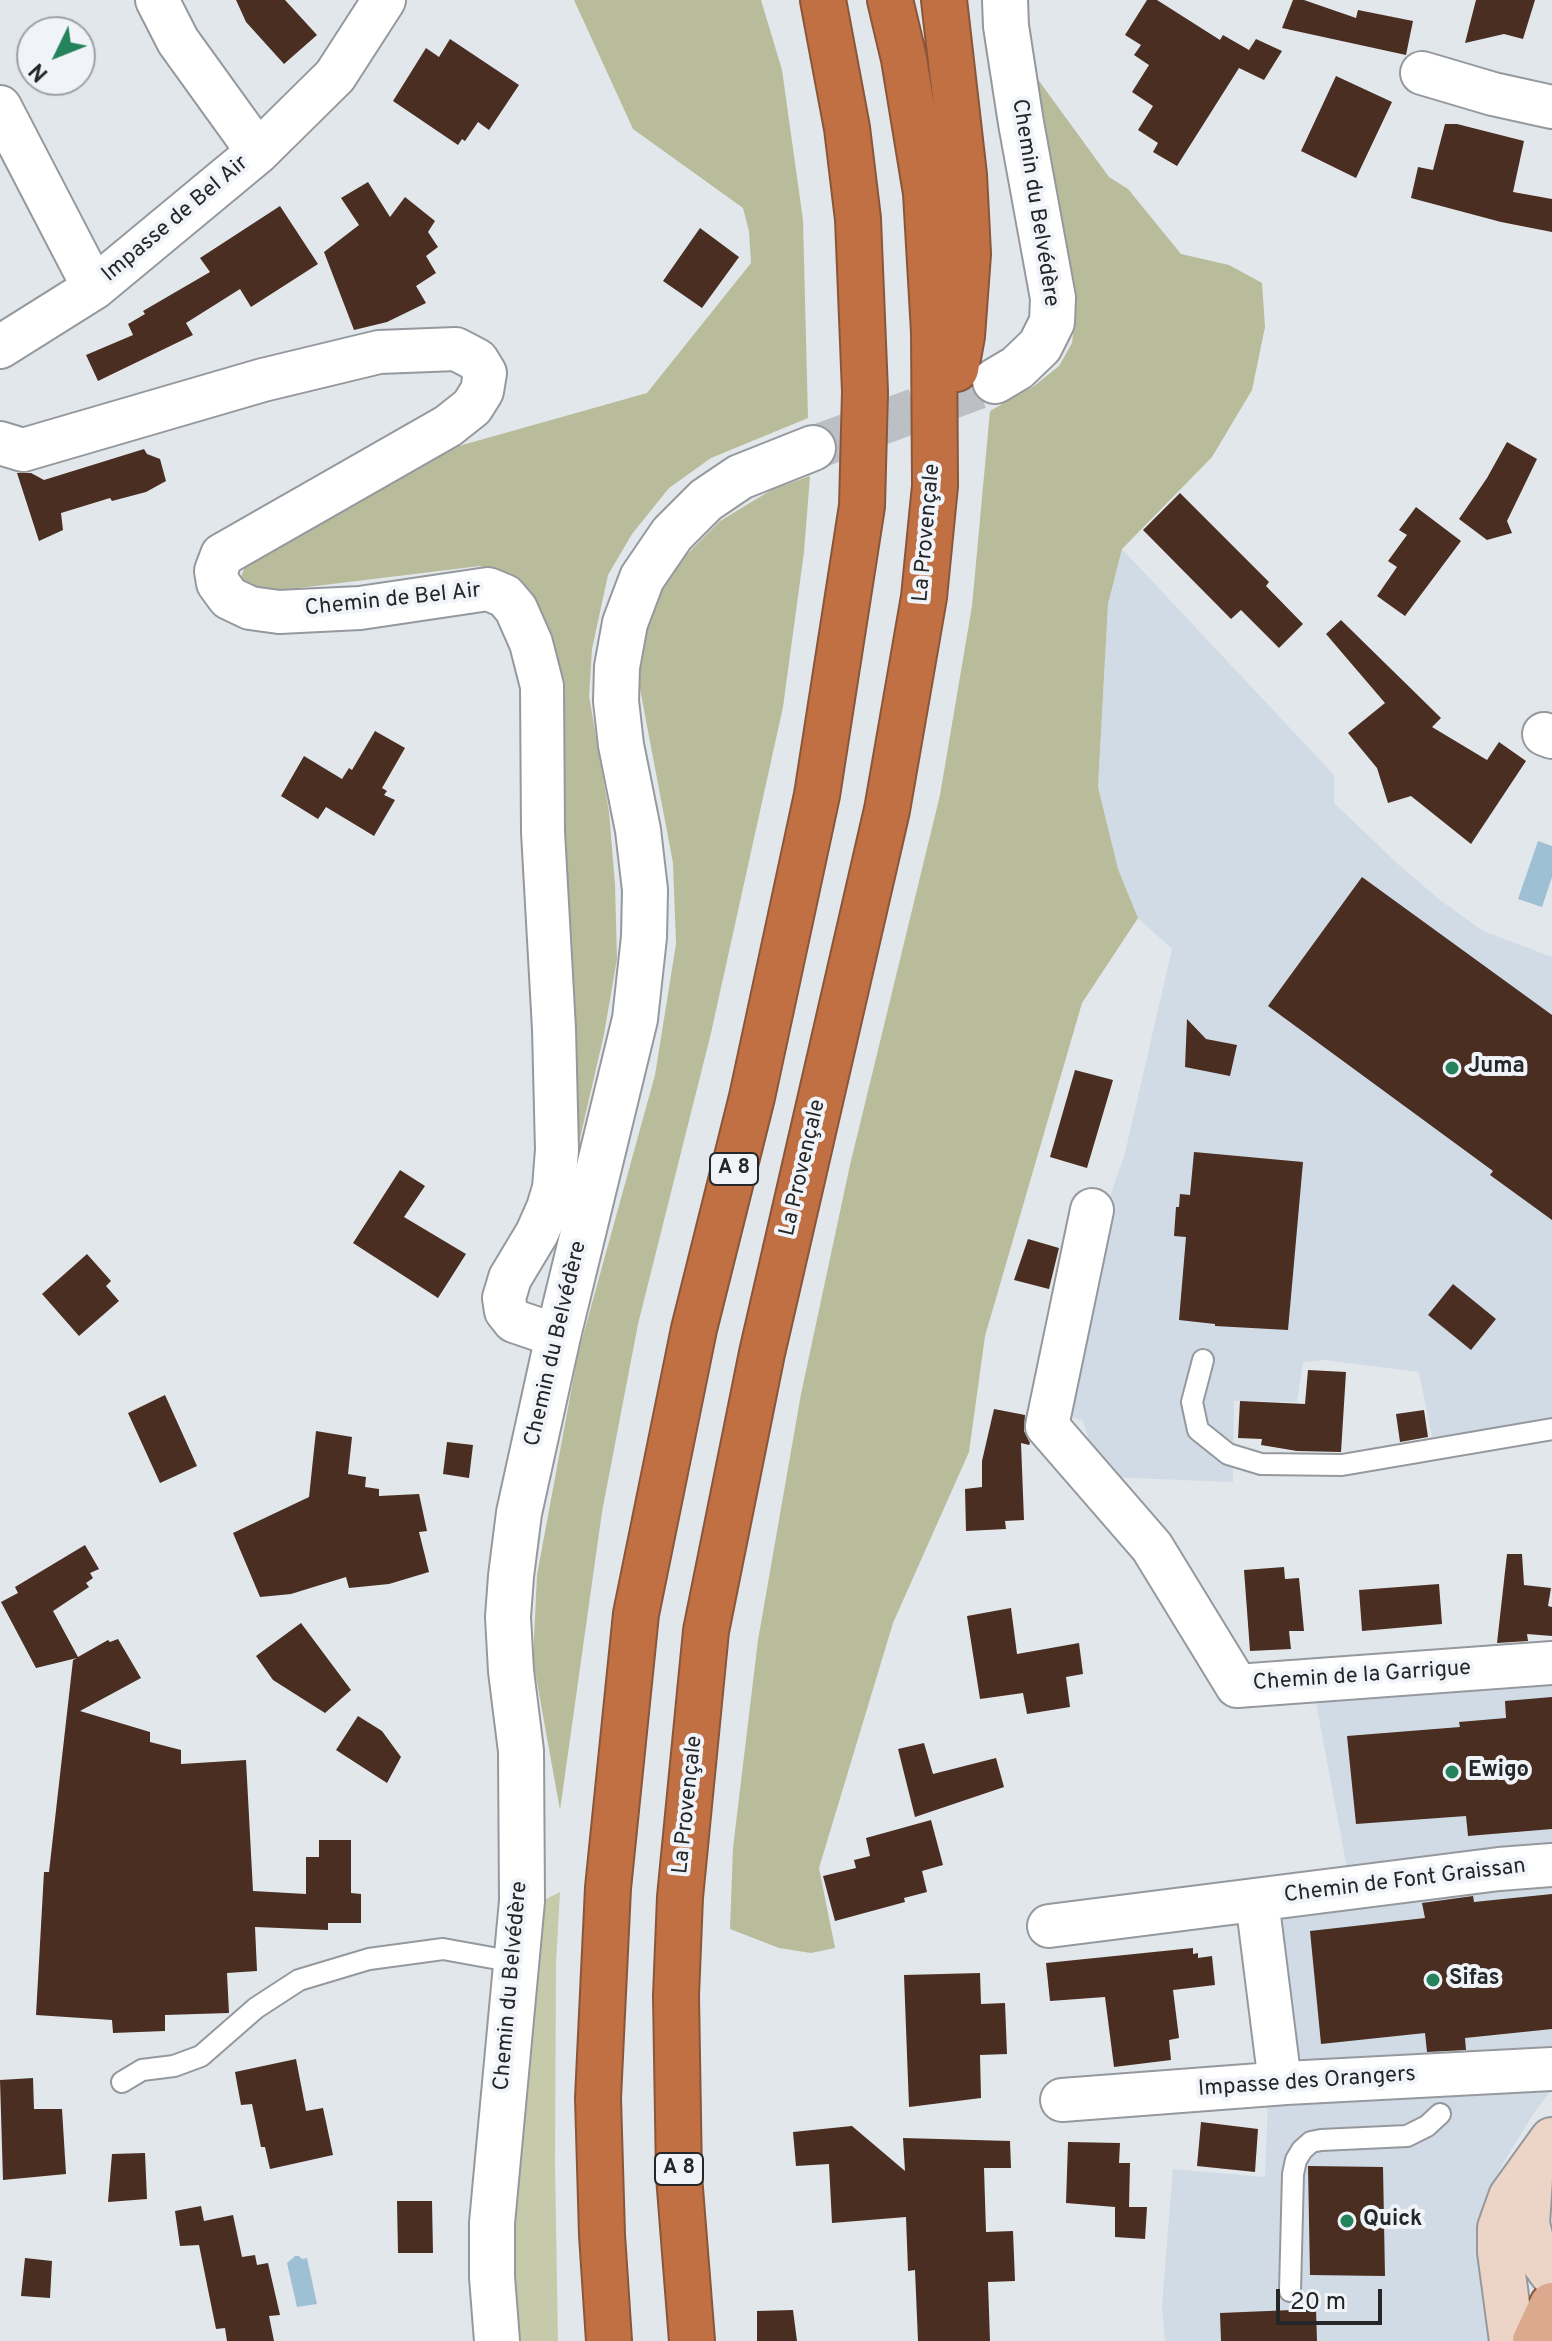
<!DOCTYPE html>
<html>
<head>
<meta charset="utf-8">
<style>
	body { margin:0 }
	#map { position:relative; width:1552px; height:2341px; overflow:hidden; background:#e2e7eb; font-family:Overpass,sans-serif }
	canvas { display:block }
	.north { position:absolute; left:16px; top:16px; width:80px; height:80px; box-sizing:border-box; background:#f0f4f9; border:2px solid #9ea2a5; border-radius:50%; rotate:227deg; font-size:22px; font-weight:700; line-height:32px; text-align:center; color:#242628 }
	.north::after { content:''; display:block; margin:auto; width:28px; height:36px; background:#24835b; clip-path:polygon(50% 0,100% 100%,50% 72%,0 100%) }
	.scale { position:absolute; left:1276px; top:2289px; width:106px; height:36px; box-sizing:border-box; border:4px solid #242628; border-top:0; padding-left:10px; font-size:24px; line-height:28px; white-space:nowrap; color:#242628; -webkit-text-stroke:6px #f0f4f9; paint-order:stroke }
</style>
</head>
<body>
<div id="map">
<canvas width="1552" height="2341"></canvas>
<div class="north">N</div>
<div class="scale">20 m</div>
</div>
<script>
const context = document.querySelector('canvas').getContext('2d');
context.lineJoin = 'round';
function paint(path, color) { context.fillStyle = color; context.fill(path, 'evenodd'); }
const poly = rows => new Path2D(rows.map(r => 'M' + r).join(''));
function stroke(path, color, width, dash) { context.strokeStyle = color; context.lineWidth = width; context.lineCap = dash ? 'butt' : 'round'; context.setLineDash(dash || []); context.stroke(path); }
function drawText(font, color, halo, rows, align = 'center') {
  context.font = font + ' Overpass,sans-serif'; context.lineWidth = 8; context.setLineDash([]); context.textBaseline = 'middle'; context.strokeStyle = halo; context.fillStyle = color; for (const [text, x, y, turn = 0] of rows) {
    context.save(); context.translate(x, y); context.rotate((+turn || 0) * Math.PI / 180); context.textAlign = isNaN(turn) ? turn : align; if (halo) context.strokeText(text, 0, 0); context.fillText(text, 0, 0); context.restore();
  }
}
const built = poly([
	[1122,549,1334,775,1334,803,1399,865,1440,900,1483,931,1552,957,1552,1420,1432,1437,1419,1372,1324,1360,1303,1362,1297,1402,1234,1401,1233,1482,1105,1477,1088,1462,1089,1440,1083,1421,1060,1412,1092,1248,1125,1153,1172,949,1138,918,1118,869,1098,787,1108,604],
	[1552,1682,1552,2089,1532,2116,1503,2164,1487,2192,1483,2208,1489,2341,1165,2341,1162,2305,1173,2169,1265,2177,1269,2071,1249,1889,1349,1879,1315,1697]
]);
const green = poly([
	[560,1892,556,1963,555,2164,558,2341,515,2341,510,2252,538,1903]
]);
const forest = poly([
	[574,0,761,0,782,70,803,220,808,418,711,458,669,488,632,534,608,575,592,649,589,696,609,812,615,884,617,959,604,1034,578,1147,560,826,557,671,544,617,530,590,504,572,480,566,258,593,245,589,241,577,245,566,434,453,647,393,751,263,749,231,743,208,633,129],
	[1034,74,1109,177,1128,189,1181,254,1229,265,1262,283,1265,327,1252,390,1212,457,1122,549,1108,604,1098,787,1118,869,1138,918,1082,1003,985,1336,969,1452,893,1623,819,1868,835,1948,811,1953,779,1948,730,1929,733,1848,758,1640,801,1394,850,1165,940,795,972,606,990,411,1034,386,1059,366,1072,343,1076,309],
	[810,476,804,552,783,707,711,1033,638,1324,602,1512,560,1810,533,1660,537,1575,578,1354,655,1075,676,944,673,863,637,673,644,633,661,587,684,557,720,521,773,489]
]);
const water = poly([
	[1538,841,1552,846,1552,877,1542,907,1518,899],
	[295,2256,299,2256,302,2259,307,2258,317,2304,297,2307,287,2263]
]);
const building = poly([
	[236,0,285,0,317,35,284,64,246,22],
	[1147,0,1157,0,1220,40,1223,35,1249,50,1256,39,1282,51,1264,80,1239,68,1177,166,1153,152,1158,143,1138,130,1153,106,1132,92,1149,65,1134,55,1141,45,1125,35],
	[1293,0,1304,0,1356,18,1358,10,1413,21,1406,55,1282,28],
	[1476,0,1535,0,1523,39,1504,34,1465,43],
	[450,39,519,85,489,130,478,122,465,141,462,139,458,145,393,101,426,48,439,57],
	[1336,76,1392,102,1356,178,1301,151],
	[1445,124,1457,124,1524,141,1513,192,1552,199,1552,232,1501,222,1411,198,1418,167,1433,170],
	[368,182,390,217,405,197,435,221,428,232,438,247,426,256,436,273,416,286,426,303,387,322,354,330,324,252,359,225,341,198],
	[280,206,318,264,251,307,240,289,186,323,193,335,98,381,86,355,133,335,128,324,145,314,143,311,210,272,200,258],
	[700,228,739,257,702,308,663,281],
	[1507,442,1537,459,1507,521,1512,533,1487,540,1459,519,1487,478],
	[144,449,147,454,160,459,166,481,146,492,112,501,110,498,61,513,63,530,39,541,17,473,31,473,44,480],
	[1180,493,1269,582,1266,586,1303,624,1279,648,1241,610,1231,619,1143,530],
	[1416,507,1461,541,1405,616,1377,596,1397,567,1388,561,1407,535,1399,530],
	[1341,620,1441,718,1432,727,1487,760,1499,742,1526,761,1471,844,1411,796,1388,803,1377,768,1348,733,1385,703,1326,634],
	[375,731,405,748,382,788,387,791,384,795,395,800,374,836,326,807,318,819,281,796,304,756,342,779,349,768,352,770],
	[1362,877,1552,1015,1552,1220,1490,1175,1493,1171,1268,1006],
	[1187,1019,1206,1039,1237,1045,1230,1076,1185,1067],
	[1075,1070,1113,1080,1087,1168,1050,1157],
	[1194,1152,1303,1162,1288,1330,1215,1326,1215,1324,1179,1320,1186,1237,1174,1236,1176,1207,1179,1207,1180,1194,1190,1195],
	[400,1170,425,1186,404,1217,466,1254,438,1298,353,1243],
	[1028,1239,1059,1248,1049,1289,1014,1280],
	[87,1254,111,1281,106,1286,119,1301,79,1336,42,1294],
	[1453,1284,1496,1319,1471,1350,1428,1315],
	[1308,1370,1346,1372,1341,1452,1297,1451,1261,1445,1262,1439,1238,1438,1240,1401,1305,1404],
	[165,1395,197,1466,160,1483,128,1413],
	[994,1409,1025,1415,1024,1431,1030,1443,1029,1445,1021,1443,1024,1520,1005,1521,1006,1529,966,1531,965,1489,982,1487,982,1461],
	[1424,1410,1428,1437,1400,1442,1396,1414],
	[316,1431,352,1437,348,1474,366,1477,365,1487,379,1489,379,1496,419,1494,427,1531,419,1532,429,1572,389,1584,349,1588,346,1577,291,1594,260,1597,233,1533,309,1497],
	[447,1442,473,1445,469,1478,443,1474],
	[85,1545,99,1569,90,1573,93,1578,86,1583,89,1587,53,1611,78,1657,108,1640,110,1642,118,1639,141,1678,80,1711,150,1732,150,1742,181,1750,181,1764,246,1760,253,1891,306,1894,306,1857,319,1857,319,1840,351,1840,351,1893,361,1894,361,1923,328,1923,328,1930,255,1927,257,1971,227,1973,229,2013,165,2015,165,2031,113,2033,112,2020,36,2015,44,1872,49,1872,73,1660,77,1658,36,1668,1,1602,18,1593,15,1587],
	[1507,1554,1522,1554,1524,1585,1551,1588,1548,1606,1552,1607,1552,1636,1527,1634,1528,1641,1497,1643],
	[1284,1567,1285,1579,1299,1578,1304,1631,1289,1631,1291,1649,1250,1651,1244,1570],
	[1439,1584,1442,1624,1362,1631,1359,1590],
	[1011,1608,1017,1654,1079,1643,1083,1674,1066,1677,1070,1707,1027,1714,1023,1693,980,1699,967,1616],
	[301,1623,351,1690,325,1713,273,1680,256,1656],
	[1552,1697,1552,1829,1468,1836,1466,1816,1356,1824,1347,1736,1460,1727,1459,1722,1506,1718,1505,1701],
	[358,1716,382,1731,401,1757,387,1783,336,1750],
	[924,1743,933,1774,996,1758,1004,1787,915,1817,898,1749],
	[931,1820,943,1865,922,1871,927,1892,904,1898,905,1902,835,1921,823,1876,856,1868,854,1860,870,1856,866,1838],
	[1552,1894,1552,2029,1465,2038,1466,2050,1427,2052,1425,2033,1321,2044,1310,1931,1425,1918,1422,1903,1473,1896,1474,1902],
	[1193,1948,1193,1954,1198,1953,1198,1958,1212,1956,1215,1985,1173,1990,1179,2038,1169,2040,1171,2060,1114,2067,1105,1997,1050,2001,1046,1963],
	[980,1973,981,2004,1005,2003,1007,2054,980,2055,981,2098,909,2107,904,1975],
	[296,2059,306,2111,323,2108,333,2155,270,2169,265,2147,261,2147,252,2104,241,2105,235,2072],
	[33,2078,34,2109,62,2109,66,2174,3,2180,0,2080],
	[1201,2122,1258,2129,1255,2172,1197,2166],
	[852,2126,905,2171,903,2138,1010,2141,1011,2168,984,2168,986,2232,1013,2231,1015,2281,988,2282,990,2341,918,2341,915,2270,908,2271,906,2217,832,2223,829,2164,796,2166,793,2132],
	[1068,2142,1120,2143,1119,2163,1130,2163,1129,2207,1147,2207,1145,2239,1115,2237,1115,2207,1066,2203],
	[145,2153,147,2199,108,2202,112,2154],
	[1308,2166,1383,2167,1385,2276,1310,2275],
	[397,2201,432,2201,433,2253,398,2253],
	[201,2206,204,2221,233,2215,242,2257,255,2255,257,2265,268,2263,280,2315,269,2316,274,2341,227,2341,225,2328,216,2329,199,2245,180,2246,175,2211],
	[25,2258,52,2261,50,2298,21,2296],
	[1316,2309,1317,2341,1221,2341,1220,2313],
	[793,2310,797,2341,757,2341,757,2311]
]);
const tertiaryTunnel = poly([
	[813,448,995,381]
]);
const service = poly([
	[1203,1360,1192,1402,1198,1430,1228,1454,1261,1464,1342,1465,1552,1429],
	[122,2082,142,2070,174,2066,201,2056,256,2008,299,1980,369,1959,443,1949,515,1962],
	[1290,2291,1293,2174,1296,2160,1302,2150,1311,2142,1321,2140,1407,2136,1427,2126,1440,2114]
]);
const minor = poly([
	[1422,73,1493,94,1552,107],
	[0,107,94,288],
	[258,152,335,76,384,0],
	[0,347,94,288,258,152,178,41,157,0],
	[0,443,23,450,263,380,379,352,456,349,477,360,485,373,482,391,472,407,448,426,222,555,216,571,218,583,229,598,250,608,279,612,360,608,488,589,505,596,516,609,531,643,542,686,543,832,554,1029,557,1150,554,1188,548,1208,537,1233,510,1278,504,1298,506,1311,514,1321,558,1336],
	[1544,734,1552,737],
	[1092,1210,1047,1426,1152,1547,1237,1686,1552,1663],
	[1257,1900,1280,2083],
	[1049,1926,1499,1869,1552,1865],
	[1062,2100,1286,2083,1552,2069]
]);
const tertiary = poly([
	[995,381,1017,368,1040,346,1052,322,1053,298,1021,123,1006,26,1005,0],
	[497,2341,492,2277,492,2223,522,1901,521,1751,511,1671,508,1617,511,1576,519,1513,558,1336,635,1019,644,937,645,890,638,830,621,745,616,701,617,667,625,623,642,578,672,534,706,500,740,477,813,448]
]);
const secondary = poly([
	[1530,2179,1527,2224,1533,2247,1552,2273],
	[1512,2341,1500,2252,1500,2228,1511,2197,1552,2140]
]);
const primary = poly([
	[1535,2341,1552,2305]
]);
const motorway = poly([
	[944,0,964,175,968,254,962,336,956,369],
	[609,2341,602,2235,598,2098,608,1888,636,1614,694,1329,752,1097,817,795,862,506,865,392,858,219,847,128,823,0],
	[692,2341,679,2176,676,1996,680,1897,706,1631,762,1353,887,810,924,597,935,486,934,332,926,193,904,59,890,0]
]);
const markers = [
	[1452,1068,8,"#24835b"],
	[1452,1772,8,"#24835b"],
	[1433,1980,8,"#24835b"],
	[1347,2221,8,"#24835b"]
];
const shields = [
	[734,1169,48],
	[679,2169,48]
];
const shieldNames = [
	["A 8",734,1169],
	["A 8",679,2169]
];
const streetNames = [
	["Chemin du Belvédère",1034,203,81],
	["Impasse de Bel Air",176,220,-40],
	["La Provençale",928,533,-85],
	["Chemin de Bel Air",393,601,-6],
	["La Provençale",804,1168,-77],
	["Chemin du Belvédère",557,1344,-77],
	["Chemin de la Garrigue",1362,1677,-4],
	["La Provençale",689,1805,-84],
	["Chemin de Font Graissan",1405,1882,-7],
	["Chemin du Belvédère",512,1986,-85],
	["Impasse des Orangers",1307,2083,-4]
];
const poiNames = [
	["Juma",1468,1068],
	["Ewigo",1468,1772],
	["Sifas",1449,1980],
	["Quick",1363,2221]
];
paint(built, '#d1dbe5');
paint(green, '#c6caaa');
paint(forest, '#b8bc9a');
paint(water, '#9dc0d4');
paint(building, '#4a2e21');
stroke(tertiaryTunnel, '#bcc0c4', 44, [44, 22]);
stroke(service, '#95999e', 24);
stroke(minor, '#95999e', 46);
stroke(tertiary, '#95999e', 48);
stroke(secondary, '#95999e', 48);
stroke(primary, '#8a563a', 48);
stroke(motorway, '#8a563a', 48);
stroke(service, '#fff', 20);
stroke(minor, '#fff', 42);
stroke(tertiary, '#fff', 44);
stroke(secondary, '#ecd4c7', 44);
stroke(primary, '#daa98e', 44);
stroke(motorway, '#c17043', 44);
for (const [x, y, r, color] of markers) { const dot = new Path2D(); dot.arc(x, y, r, 0, 2 * Math.PI); context.fillStyle = color; context.fill(dot); stroke(dot, '#f0f4f9', 3); }
for (const [x, y, w] of shields) { const box = new Path2D(); box.roundRect(x - w / 2, y - 16, w, 32, 6); context.fillStyle = '#f0f4f9'; context.fill(box); stroke(box, '#242628', 2); }
drawText('bold 20px', '#242628', null, shieldNames);
drawText('22px', '#242628', '#f0f4f9', streetNames);
drawText('bold 22px', '#242628', '#f0f4f9', poiNames, 'left');
</script>
</body>
</html>
